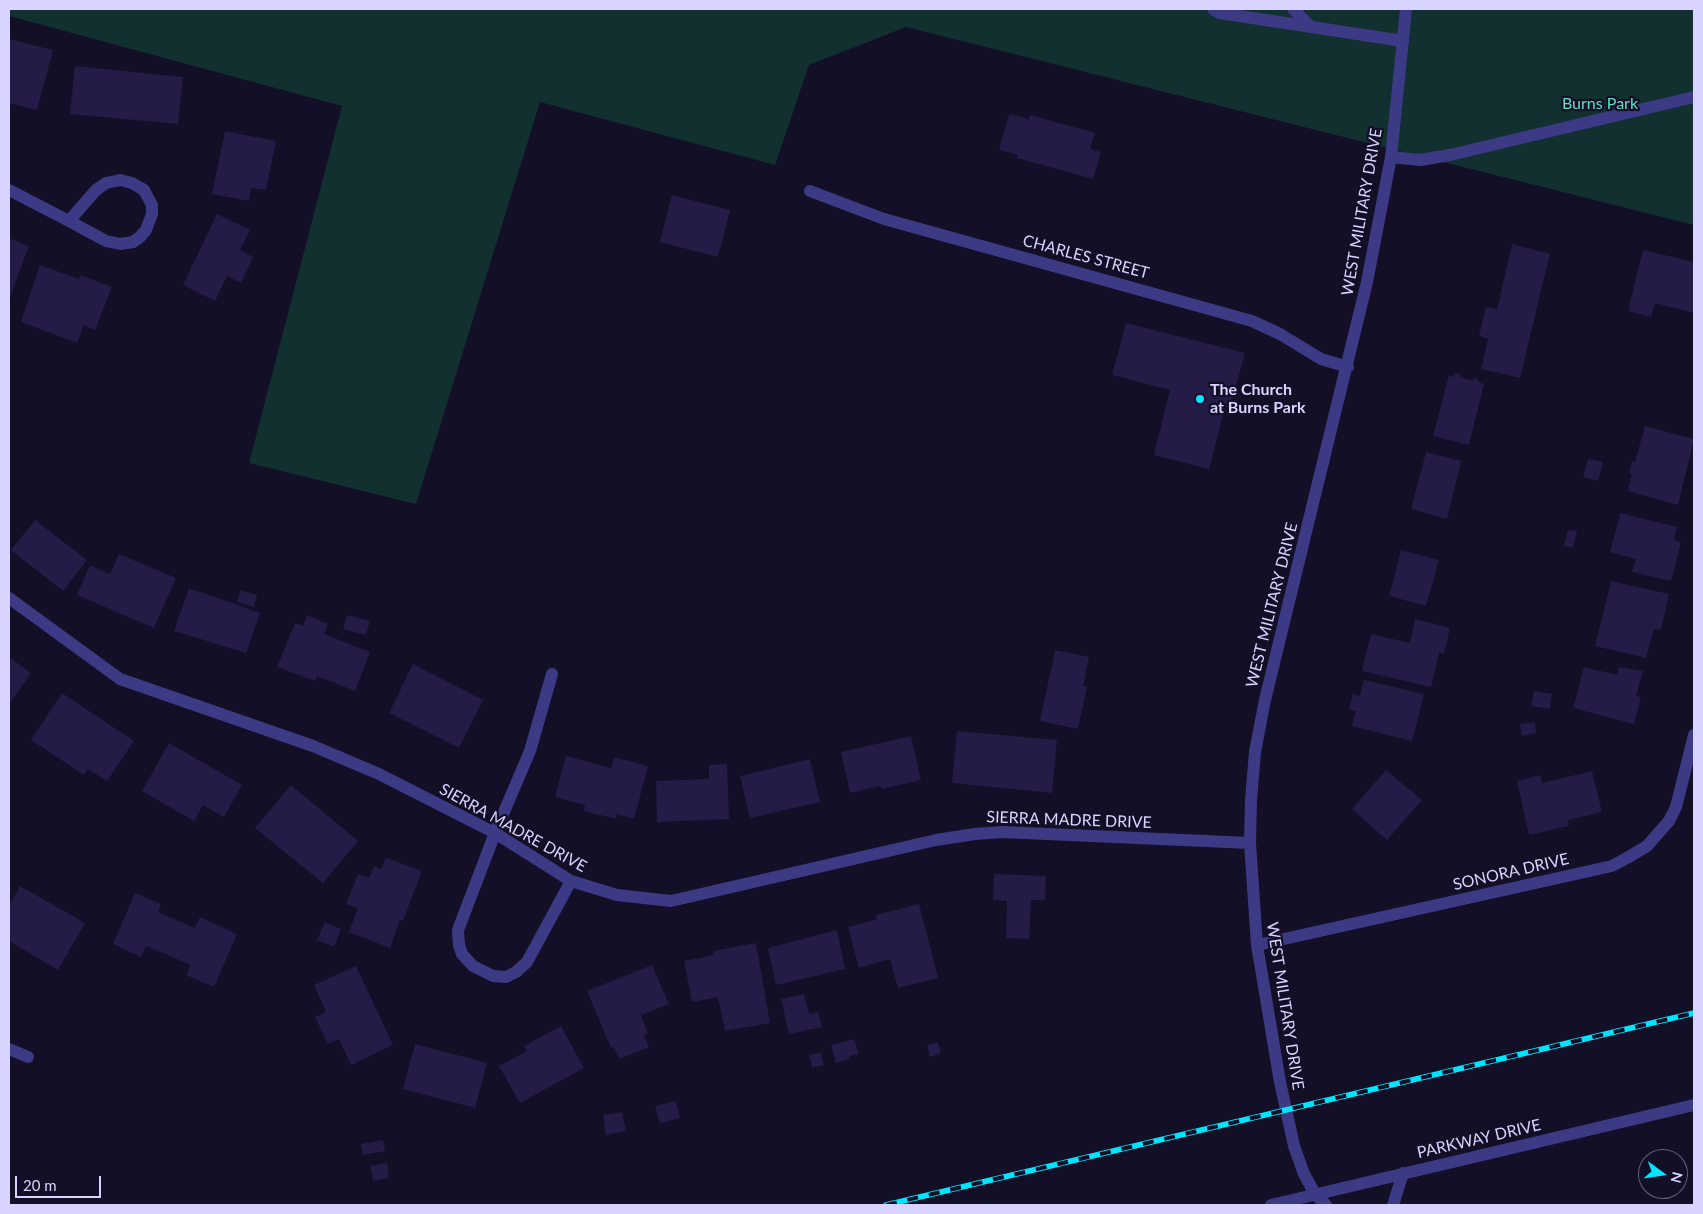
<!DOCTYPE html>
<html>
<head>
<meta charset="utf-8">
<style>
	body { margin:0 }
	#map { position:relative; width:1703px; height:1214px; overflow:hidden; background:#130f26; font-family:Lato,sans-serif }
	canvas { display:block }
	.frame { position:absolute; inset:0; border:10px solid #d9d4ff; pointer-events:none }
	.north { position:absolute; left:1638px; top:1149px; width:50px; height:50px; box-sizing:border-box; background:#130f26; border:1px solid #625e7d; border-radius:50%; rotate:104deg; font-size:14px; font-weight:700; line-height:20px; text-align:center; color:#d9d4ff }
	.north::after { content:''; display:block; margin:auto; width:18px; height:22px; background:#00e5ff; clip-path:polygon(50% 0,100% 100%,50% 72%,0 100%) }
	.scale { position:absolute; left:15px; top:1176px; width:86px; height:22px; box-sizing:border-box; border:2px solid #d9d4ff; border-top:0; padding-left:6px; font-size:15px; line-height:18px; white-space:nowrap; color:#d9d4ff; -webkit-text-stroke:4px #130f26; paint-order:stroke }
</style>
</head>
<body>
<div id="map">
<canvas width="1703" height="1214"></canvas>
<div class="frame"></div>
<div class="north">N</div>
<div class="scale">20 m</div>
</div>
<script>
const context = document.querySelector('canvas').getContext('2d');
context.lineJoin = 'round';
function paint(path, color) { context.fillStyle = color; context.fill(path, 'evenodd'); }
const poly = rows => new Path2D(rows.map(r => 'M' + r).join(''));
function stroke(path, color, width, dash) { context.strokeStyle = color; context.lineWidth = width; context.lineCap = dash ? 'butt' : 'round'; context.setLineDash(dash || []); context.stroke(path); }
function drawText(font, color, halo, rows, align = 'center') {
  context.font = font + ' Lato,sans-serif'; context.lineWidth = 4.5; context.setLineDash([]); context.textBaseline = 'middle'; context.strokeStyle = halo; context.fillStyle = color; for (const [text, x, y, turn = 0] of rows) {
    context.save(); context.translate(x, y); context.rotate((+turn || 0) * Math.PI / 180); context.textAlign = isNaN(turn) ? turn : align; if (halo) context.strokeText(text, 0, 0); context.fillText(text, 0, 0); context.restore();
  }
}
const green = poly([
	[9,9,1694,9,1694,225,906,27,809,65,775,165,540,102,416,504,249,463,342,106,9,16]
]);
const building = poly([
	[9,39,53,50,37,110,9,103],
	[75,66,183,77,178,124,70,114],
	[1009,114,1029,119,1030,115,1095,133,1090,149,1101,152,1093,179,1017,158,1018,155,999,150],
	[225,131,276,141,266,190,251,188,249,201,212,194],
	[672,195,730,210,718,257,660,242],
	[217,214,250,230,240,250,253,257,241,283,227,276,215,301,183,285],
	[9,238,29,246,9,299],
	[1512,244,1550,254,1520,378,1481,369,1488,339,1479,336,1486,307,1497,309],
	[1643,250,1694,262,1694,313,1655,303,1651,317,1628,311],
	[40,265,79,279,80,275,112,287,95,330,84,325,77,343,21,322],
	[1126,323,1245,353,1230,408,1225,407,1209,469,1154,455,1170,390,1112,375],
	[1455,373,1460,374,1460,377,1473,381,1473,378,1478,379,1478,382,1484,384,1469,445,1433,436,1449,375,1454,377],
	[1645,426,1694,439,1678,505,1628,491,1632,474,1629,473,1632,461,1635,462],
	[1426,452,1461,461,1447,519,1411,509],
	[1588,459,1603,462,1598,481,1583,477],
	[1620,513,1677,527,1674,540,1681,542,1671,581,1632,572,1636,559,1610,552],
	[35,520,87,560,63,591,11,550],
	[1568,530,1577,531,1573,548,1564,546],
	[1401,550,1439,560,1426,606,1389,596],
	[119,554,176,578,154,628,77,595,90,565,110,574],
	[1611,581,1669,594,1661,630,1654,629,1646,658,1595,646],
	[189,588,260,613,246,653,174,631],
	[241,590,257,595,254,607,237,602],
	[307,615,328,624,324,634,370,652,355,691,317,676,315,681,277,667,295,623,303,626],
	[347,615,370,621,366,635,343,629],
	[1415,619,1450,628,1444,654,1439,652,1431,687,1362,671,1371,634,1410,643],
	[1055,650,1089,657,1083,686,1087,687,1078,729,1040,721],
	[9,657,31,673,9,704],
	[413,664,483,700,459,748,389,713],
	[1584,667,1617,675,1619,667,1643,671,1636,696,1641,697,1634,724,1573,708],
	[1364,680,1424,694,1412,741,1352,726,1356,711,1349,709,1353,694,1360,696],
	[1534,691,1552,694,1550,709,1531,706],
	[62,693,134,741,107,781,88,769,84,775,31,740],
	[1535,722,1536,733,1522,736,1520,724],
	[957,731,1057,740,1052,793,952,783],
	[911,736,921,780,882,789,881,786,850,793,841,752],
	[169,743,242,785,224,817,203,805,194,821,142,791],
	[566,756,611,768,614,757,648,766,634,819,617,814,616,819,584,811,585,805,555,797],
	[810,759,820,802,750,818,740,776],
	[727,764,729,819,657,822,656,781,709,779,709,765],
	[1386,770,1422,800,1387,840,1352,809],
	[1592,771,1602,812,1568,820,1569,826,1529,835,1517,781,1540,775,1542,783],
	[291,785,358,841,323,883,255,828],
	[386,858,422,871,403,921,400,920,390,948,349,932,358,908,346,904,358,874,369,878,374,866,381,869],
	[994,874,1046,876,1045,900,1031,900,1029,939,1006,938,1007,901,993,900],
	[20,886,85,923,58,970,9,941,9,906],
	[135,893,161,904,158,912,195,928,200,917,237,934,214,987,186,975,191,965,146,946,141,957,113,944],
	[919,904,938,978,898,988,890,959,859,968,848,927,877,919,876,915],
	[325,922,341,929,334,947,317,940],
	[837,930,845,969,776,985,768,948],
	[756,943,770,1023,725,1031,718,997,692,1002,684,961,714,955,713,951],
	[652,965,669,1004,641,1015,648,1033,644,1035,649,1047,619,1059,614,1047,611,1048,587,991],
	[356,966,393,1045,351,1065,339,1039,328,1044,315,1017,326,1012,314,985],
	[804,994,809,1014,818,1012,822,1027,789,1034,781,999],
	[561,1026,584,1068,520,1103,499,1066,527,1051,524,1046],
	[854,1039,859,1054,849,1056,850,1059,836,1063,831,1045],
	[938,1042,941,1053,930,1057,927,1045],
	[415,1044,487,1063,475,1108,403,1089],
	[821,1052,824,1065,812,1068,809,1055],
	[676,1101,680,1118,660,1123,655,1106],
	[622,1112,626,1131,606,1135,603,1115],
	[383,1140,385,1151,363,1155,361,1144],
	[387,1163,389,1178,373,1181,370,1166]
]);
const minor = poly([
	[1213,9,1220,13,1403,41],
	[1293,9,1311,27],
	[1391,157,1420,160,1450,155,1694,97],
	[120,180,132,183,144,190,152,205,152,214,146,230,140,237,133,242,120,244,106,241,69,221,96,190,106,183,120,180],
	[9,190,69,221],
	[810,191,884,219,1252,321,1280,334,1321,359,1348,367],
	[9,598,120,679,313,746,379,774,495,833,571,881,617,895,671,901,936,840,975,834,1002,832,1250,843],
	[552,674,530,751,495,833,458,930,459,945,462,954,473,966,493,976,506,977,516,972,527,962,571,881],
	[1257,945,1612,866,1627,858,1647,846,1669,821,1676,807,1694,735],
	[9,1049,28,1057],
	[1271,1205,1694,1105],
	[1326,1205,1315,1194,1304,1174,1294,1146,1280,1082,1257,945,1250,843,1251,800,1255,752,1265,700,1367,282,1391,157,1406,9],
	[1393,1205,1403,1173]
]);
const rail = poly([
	[886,1205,1694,1013]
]);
const markers = [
	[1200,399,5,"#00e5ff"]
];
const parkNames = [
	["Burns Park",1600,104]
];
const streetNames = [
	["WEST MILITARY DRIVE",1362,212,-80],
	["CHARLES STREET",1086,257,15],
	["WEST MILITARY DRIVE",1272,605,-76],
	["SIERRA MADRE DRIVE",1069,820,2],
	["SIERRA MADRE DRIVE",513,828,29],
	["SONORA DRIVE",1511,872,-13],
	["WEST MILITARY DRIVE",1285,1006,81],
	["PARKWAY DRIVE",1479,1139,-13]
];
const poiNames = [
	["The Church",1210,390],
	["at Burns Park",1210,408]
];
paint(green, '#12302f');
paint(building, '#241b47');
stroke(minor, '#3d3a85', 12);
stroke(rail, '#00e5ff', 5.5);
stroke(rail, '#130f26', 4, [11]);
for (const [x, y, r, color] of markers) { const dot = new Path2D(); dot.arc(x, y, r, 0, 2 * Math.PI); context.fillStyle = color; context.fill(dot); stroke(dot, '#130f26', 2); }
drawText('16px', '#5fe0c0', '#130f26', parkNames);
drawText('16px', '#d9d4ff', '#130f26', streetNames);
drawText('bold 16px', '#d9d4ff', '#130f26', poiNames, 'left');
</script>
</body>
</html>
